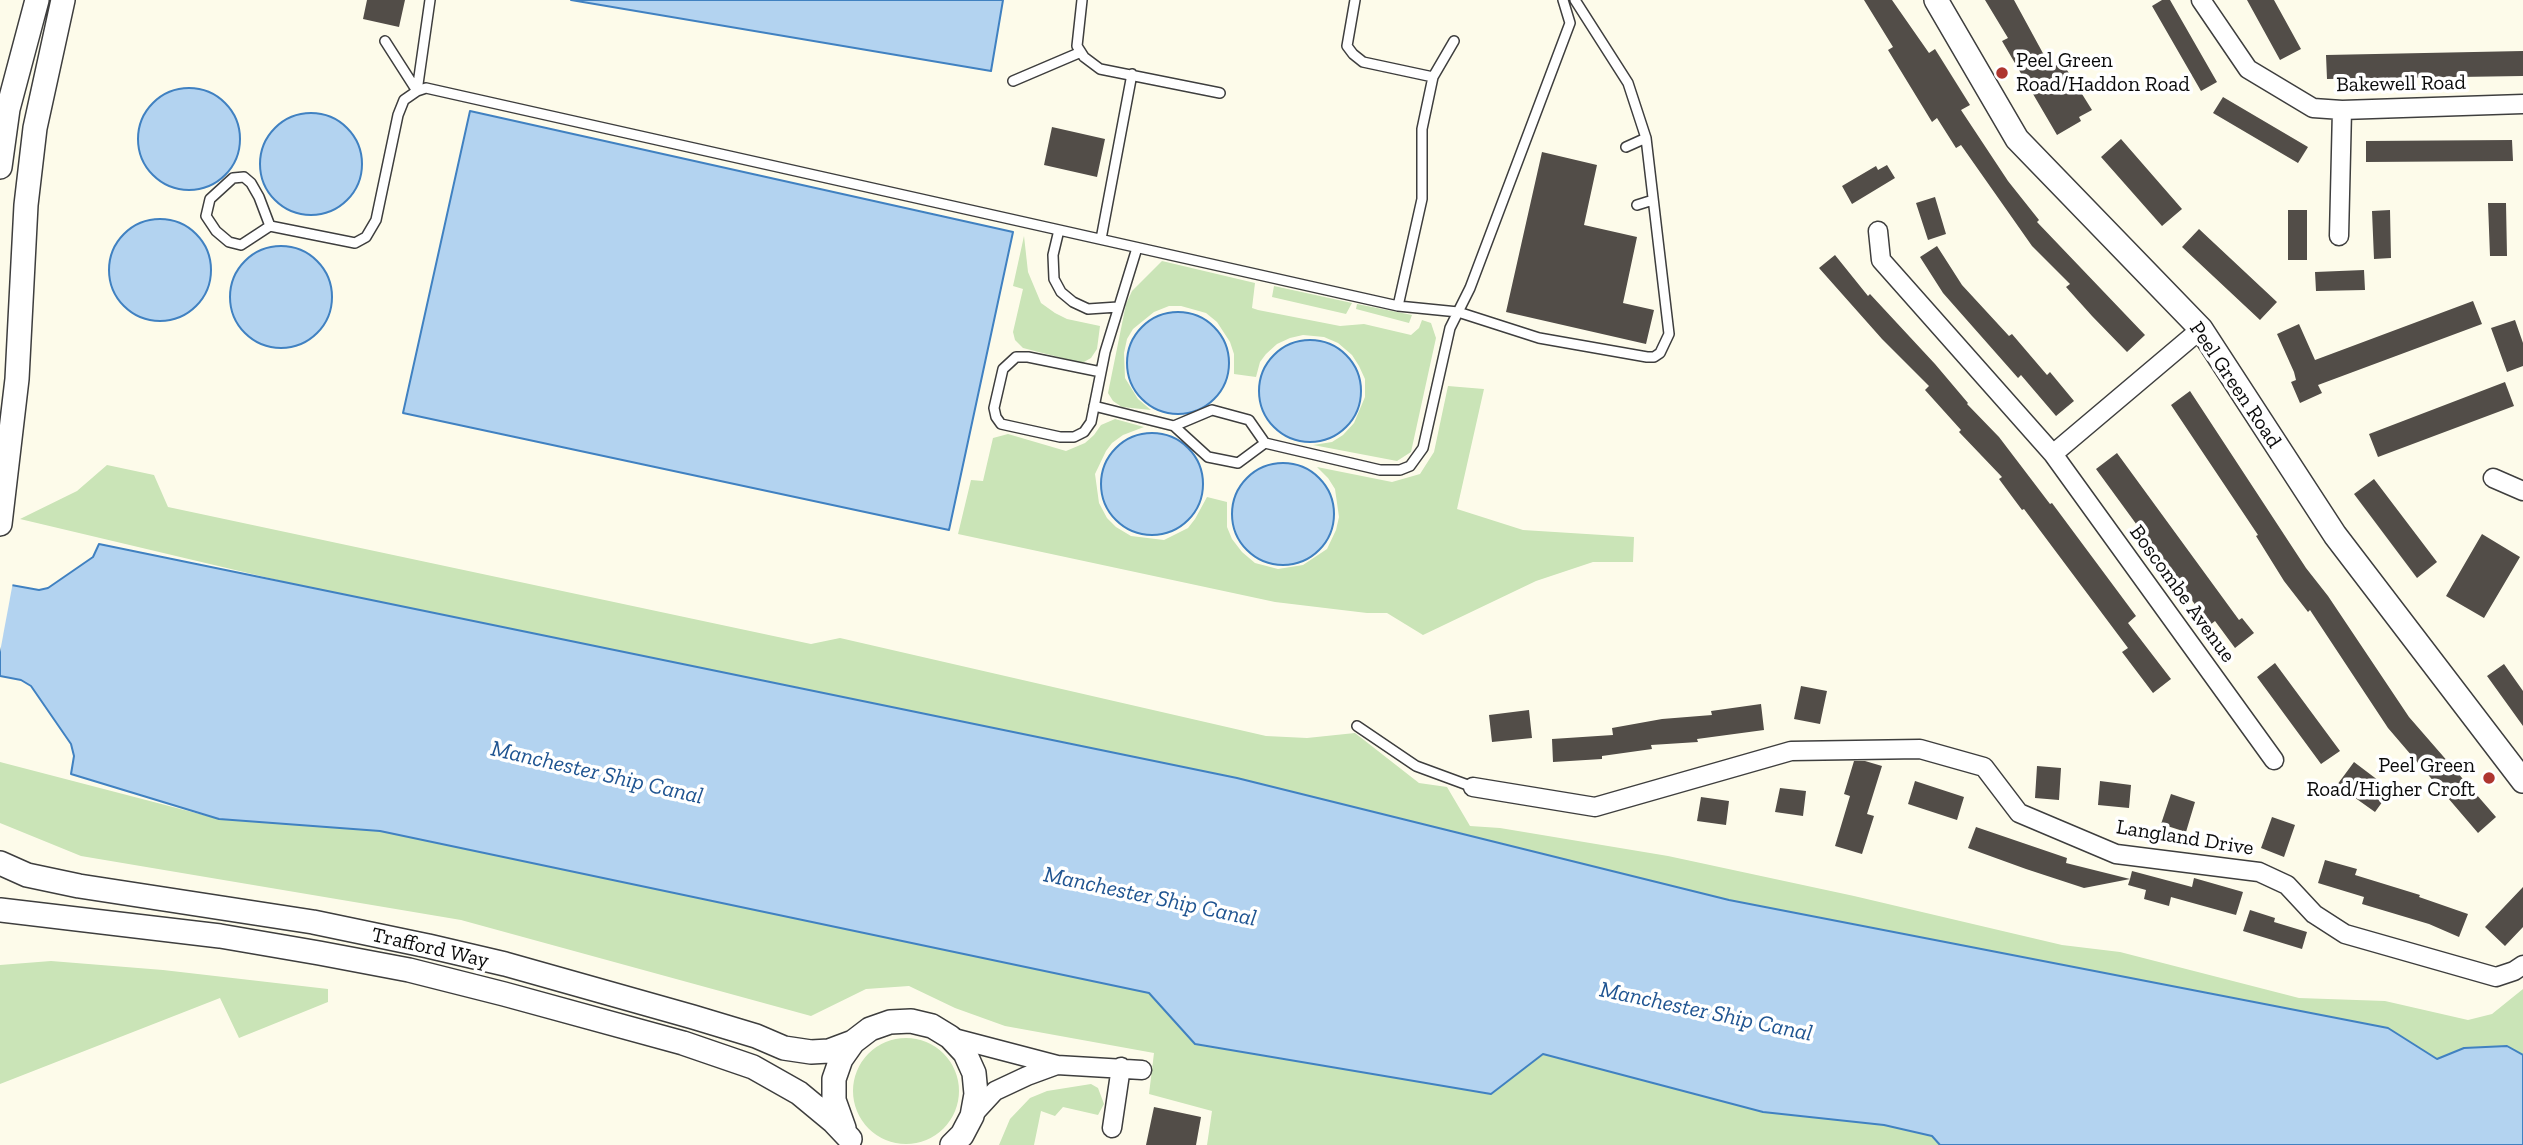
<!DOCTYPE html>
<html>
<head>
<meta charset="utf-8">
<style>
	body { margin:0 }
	canvas { display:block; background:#fdfbea }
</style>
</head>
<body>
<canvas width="2523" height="1145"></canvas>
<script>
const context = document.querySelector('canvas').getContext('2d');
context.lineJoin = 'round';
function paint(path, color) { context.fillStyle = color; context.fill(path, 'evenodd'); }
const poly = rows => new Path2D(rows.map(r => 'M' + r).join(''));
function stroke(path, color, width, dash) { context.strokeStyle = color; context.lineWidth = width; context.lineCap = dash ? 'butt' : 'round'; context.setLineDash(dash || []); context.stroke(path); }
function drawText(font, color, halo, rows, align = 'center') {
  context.font = font + ' "Zilla Slab",serif'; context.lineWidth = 7; context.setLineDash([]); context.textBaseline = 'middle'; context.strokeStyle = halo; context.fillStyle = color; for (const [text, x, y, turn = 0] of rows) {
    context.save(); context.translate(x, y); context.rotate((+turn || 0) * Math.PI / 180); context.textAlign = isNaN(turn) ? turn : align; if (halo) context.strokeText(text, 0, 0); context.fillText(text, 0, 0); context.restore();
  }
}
const green = poly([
	[1024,236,1028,272,1041,303,1055,313,1067,319,1100,326,1097,349,1091,358,1082,363,1023,348,1015,340,1013,332,1023,289,1013,286],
	[1162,261,1255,283,1252,308,1258,310,1340,326,1364,324,1411,335,1419,328,1422,320,1431,323,1436,338,1411,452,1397,461,1313,445,1332,442,1343,435,1354,423,1365,397,1365,379,1359,366,1352,355,1338,343,1324,337,1303,335,1290,338,1277,344,1266,354,1260,362,1256,377,1234,374,1234,354,1230,342,1217,322,1206,313,1181,306,1169,306,1154,312,1133,329,1127,339,1124,353,1125,378,1138,399,1151,410,1122,407,1113,401,1108,393,1126,304,1132,291],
	[1274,286,1352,303,1346,314,1272,297],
	[1357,304,1412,315,1409,323,1356,309],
	[1448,386,1484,389,1457,509,1523,530,1634,537,1633,562,1593,562,1536,581,1423,635,1387,613,1367,613,1275,602,958,534,971,480,983,481,993,438,1008,434,1066,451,1085,443,1094,435,1101,425,1115,419,1144,427,1123,435,1112,443,1106,451,1095,474,1099,503,1107,518,1116,527,1131,536,1164,540,1188,528,1195,519,1207,497,1227,502,1227,527,1232,539,1242,552,1255,563,1278,569,1303,565,1327,549,1336,530,1339,517,1335,489,1328,478,1317,467,1392,482,1420,474,1434,452],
	[107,465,154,475,168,507,811,644,840,638,1266,736,1307,738,1355,733,1419,783,1447,787,1470,826,1500,828,1668,856,1854,896,2062,945,2120,952,2299,998,2385,1001,2468,1020,2492,1014,2523,989,2523,1055,2507,1046,2476,1047,2464,1048,2437,1059,2388,1028,1729,900,1237,778,311,588,20,519,77,491],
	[0,762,219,819,380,831,1149,993,1196,1044,1491,1094,1543,1054,1763,1112,1884,1125,1932,1136,1940,1145,1207,1145,1212,1111,1149,1094,1154,1053,1005,1026,955,1008,909,986,866,989,811,1016,461,920,81,856,0,823],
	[51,961,163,970,328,989,328,1002,239,1038,220,998,0,1084,0,965],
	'853 1091a53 53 0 1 1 106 0a53 53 0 1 1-106 0Z',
	[1091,1084,1098,1088,1104,1104,1098,1115,1063,1107,1055,1116,1041,1111,1034,1145,999,1145,1010,1119,1030,1098,1047,1091]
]);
const water = poly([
	[571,0,1003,0,991,71,571,0],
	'138 139a51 51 0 1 1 102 0a51 51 0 1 1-102 0Z',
	[470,111,1013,232,949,530,403,413,470,111],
	'260 164a51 51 0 1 1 102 0a51 51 0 1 1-102 0Z',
	'109 270a51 51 0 1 1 102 0a51 51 0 1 1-102 0Z',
	'230 297a51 51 0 1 1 102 0a51 51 0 1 1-102 0Z',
	'1127 363a51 51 0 1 1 102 0a51 51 0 1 1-102 0Z',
	'1259 391a51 51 0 1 1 102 0a51 51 0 1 1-102 0Z',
	'1101 484a51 51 0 1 1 102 0a51 51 0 1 1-102 0Z',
	'1232 514a51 51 0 1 1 102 0a51 51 0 1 1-102 0Z',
	[99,544,1237,778,1729,900,2388,1028,2437,1059,2464,1048,2507,1046,2523,1055,2523,1145,1940,1145,1932,1136,1884,1125,1763,1112,1543,1054,1491,1094,1195,1044,1149,993,380,831,219,819,71,774,74,756,71,744,31,686,21,680,0,676,0,583,39,590,48,588,93,557,99,544]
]);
const pier = poly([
	[0,580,13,582,0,652]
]);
const building = poly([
	[367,0,405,0,399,27,363,19],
	[1864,0,1892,0,1929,53,1935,49,1970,105,1961,110,2008,181,2039,220,2037,222,2145,335,2127,352,2092,316,2066,287,2070,284,2032,246,1961,145,1956,148,1937,118,1932,122,1888,50,1893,47],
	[1985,0,2014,0,2051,68,2062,62,2092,110,2079,117,2081,121,2057,135,2002,41,2008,38],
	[2162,0,2170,0,2217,82,2201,91,2152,6],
	[2247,0,2274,0,2301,49,2280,60],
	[2523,51,2523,76,2327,79,2326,55],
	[2223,97,2308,147,2298,163,2213,113],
	[1052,127,1105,139,1097,177,1044,165],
	[2121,139,2182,209,2162,226,2101,157],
	[2512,140,2513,161,2366,162,2366,141],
	[1542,152,1597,165,1584,225,1637,237,1623,303,1654,310,1646,344,1506,312],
	[1887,165,1895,178,1852,204,1842,186,1876,166,1878,170],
	[1935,197,1946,234,1928,240,1916,203],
	[2488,203,2506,203,2507,256,2490,256],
	[2288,210,2307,210,2307,260,2288,260],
	[2390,210,2391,258,2374,259,2372,211],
	[2199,229,2277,302,2260,320,2182,247],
	[1937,246,1962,285,2009,336,2012,334,2047,375,2050,372,2074,401,2056,416,2021,375,2018,378,1943,293,1920,257],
	[1835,255,1868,296,1870,294,1935,364,1968,403,1967,404,1999,437,2050,504,2052,503,2136,616,2128,623,2171,679,2153,693,2122,652,2128,648,2024,509,2022,510,1999,479,2002,477,1959,432,1961,430,1925,390,1929,386,1882,339,1819,268],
	[2364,270,2365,290,2316,291,2315,272],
	[2473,301,2482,324,2318,385,2322,393,2300,403,2291,382,2296,380,2294,372,2277,334,2299,324,2315,360],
	[2515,320,2523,343,2523,366,2507,372,2491,328],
	[2505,382,2514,406,2378,457,2369,434],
	[2190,391,2306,568,2328,596,2409,717,2496,817,2478,833,2388,728,2310,610,2308,612,2284,581,2256,536,2258,535,2171,405],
	[2117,453,2239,620,2242,618,2254,633,2235,648,2215,621,2210,625,2096,469],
	[2374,479,2437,562,2417,578,2354,494],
	[2482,534,2520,557,2484,618,2446,596],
	[2275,663,2340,751,2321,764,2257,677],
	[2504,664,2523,691,2523,726,2487,676],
	[1801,686,1827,691,1820,724,1794,719],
	[1761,704,1764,730,1697,739,1698,742,1651,745,1652,749,1602,756,1602,759,1553,762,1552,739,1613,735,1612,728,1662,719,1712,715,1711,711],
	[1529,710,1532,738,1492,742,1489,715],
	[1854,761,1865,761,1882,766,1867,814,1874,816,1862,854,1835,846,1850,796,1844,794],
	[2354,762,2391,790,2375,812,2337,785],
	[2037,766,2061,768,2059,800,2035,798],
	[1915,781,1964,797,1957,820,1908,804],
	[2100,781,2131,785,2129,808,2098,805],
	[1780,788,1806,791,1803,816,1775,812],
	[2171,794,2195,802,2186,832,2161,824],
	[1701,797,1729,801,1726,825,1697,821],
	[2272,817,2295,825,2284,857,2261,848],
	[1976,827,2067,858,2066,863,2130,879,2132,871,2192,887,2194,878,2243,892,2236,915,2171,897,2169,906,2144,899,2146,890,2128,885,2130,879,2084,888,2026,869,1968,848],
	[2325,860,2357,869,2355,875,2420,895,2419,897,2468,914,2459,937,2429,924,2362,904,2364,897,2318,883],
	[2523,887,2523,927,2505,946,2485,927],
	[2250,910,2275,918,2274,922,2307,932,2302,949,2243,931],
	[1154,1107,1201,1117,1196,1145,1146,1145]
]);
const service = poly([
	[1082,0,1077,46,1084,57,1100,69,1220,93],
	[1355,0,1347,46,1353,54,1363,62,1433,77],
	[385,41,417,91],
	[1013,81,1081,52],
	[417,91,430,0],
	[1626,147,1646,138],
	[1637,205,1653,200],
	[270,226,259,197,251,183,244,177,233,178,210,199,206,216,216,231,229,242,241,245,270,226,355,243,366,237,376,220,398,115,404,100,417,91,426,88,1398,306,1458,312,1470,288,1570,23,1563,0],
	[1059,230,1053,255,1054,279,1061,292,1073,302,1088,309,1118,307],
	[1101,239,1132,74],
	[1398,306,1422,199,1422,129,1433,77,1454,41],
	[1101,372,1028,357,1016,357,1003,369,994,408,996,417,1001,424,1060,437,1074,437,1084,432,1091,422,1105,352,1137,248],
	[1094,406,1174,426,1208,457,1238,463,1265,443],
	[1174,426,1212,410,1249,420,1265,443,1380,470,1400,470,1410,466,1423,448,1450,328,1458,312,1539,338,1647,357,1654,357,1660,353,1669,334,1646,138,1628,83,1575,0],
	[1357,726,1416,766,1473,787]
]);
const minor = poly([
	[2201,0,2248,69,2313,108,2342,110,2523,104],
	[1878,231,1881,260,2053,454,2274,760],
	[2339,236,2342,110],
	[2053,454,2201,329],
	[2493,478,2523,491],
	[1473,787,1595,807,1791,751,1920,749,1984,767,2019,813,2116,854,2259,872,2287,885,2314,914,2345,934,2496,977,2514,971,2523,965],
	[950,1037,1057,1065,1142,1070],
	[972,1116,995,1091,1027,1076,1057,1065],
	[1112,1128,1121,1067]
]);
const tertiary = poly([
	[1936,0,2017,139,2201,329,2335,535,2523,781],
	[0,167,8,109,37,0],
	[0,524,17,379,26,205,35,128,63,0],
	[0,863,27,875,79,886,313,922,428,946,505,964,693,1017,756,1036,784,1048,811,1052,829,1051,853,1042],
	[0,910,220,936,319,953,409,970,504,994,683,1043,753,1067,799,1093,834,1122,850,1139],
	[844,1128,834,1100,834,1079,841,1059,853,1042,870,1029,890,1022,911,1021,932,1026,950,1037,965,1053,974,1073,976,1094,972,1116,962,1135,952,1145]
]);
const markers = [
	[2002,73,7,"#ae352f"],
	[2489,778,7,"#ae352f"]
];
const poiNames = [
	["Peel Green",2016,61],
	["Road/Haddon Road",2016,85],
	["Peel Green",2475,766,"right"],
	["Road/Higher Croft",2475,790,"right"]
];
const streetNames = [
	["Bakewell Road",2401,84,-1],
	["Peel Green Road",2235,385,56],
	["Boscombe Avenue",2182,594,54],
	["Langland Drive",2185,838,9],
	["Trafford Way",430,948,13]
];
const waterNames = [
	["Manchester Ship Canal",597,773,13],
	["Manchester Ship Canal",1150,897,12],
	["Manchester Ship Canal",1706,1012,12]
];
paint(green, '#cae4b7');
paint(water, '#b3d3f0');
stroke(water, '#4081c1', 2);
paint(pier, '#fdfbea');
paint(building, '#524d48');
stroke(service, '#3e3e3e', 12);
stroke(minor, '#3e3e3e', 21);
stroke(tertiary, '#3e3e3e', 26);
stroke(service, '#fff', 9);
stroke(minor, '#fff', 18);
stroke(tertiary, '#fff', 23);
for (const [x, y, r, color] of markers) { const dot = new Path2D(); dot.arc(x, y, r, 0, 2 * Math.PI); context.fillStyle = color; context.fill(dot); stroke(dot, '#fff', 2.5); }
drawText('21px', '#0b0b0b', '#fff', poiNames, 'left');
drawText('21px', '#0b0b0b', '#fff', streetNames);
drawText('italic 23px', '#1f5491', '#fff', waterNames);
</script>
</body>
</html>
